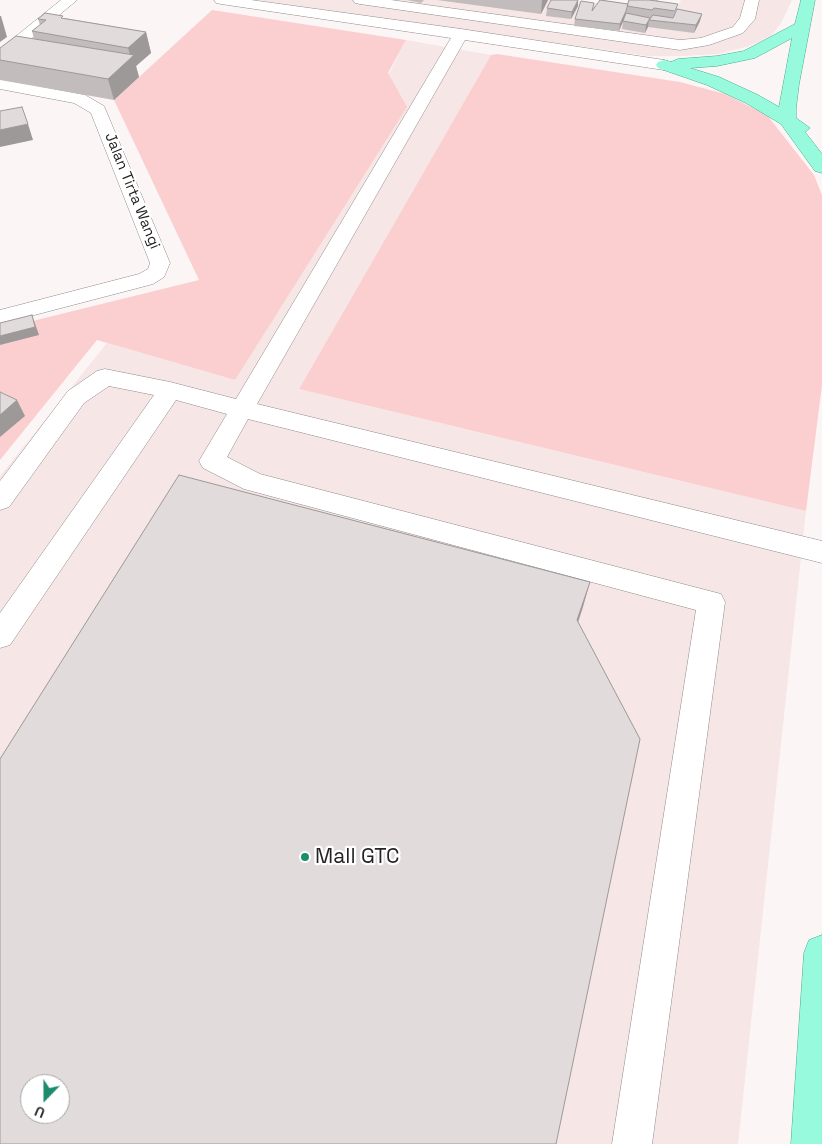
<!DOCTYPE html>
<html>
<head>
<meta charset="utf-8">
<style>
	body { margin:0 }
	#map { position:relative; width:822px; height:1144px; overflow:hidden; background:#fcf5f5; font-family:"Space Grotesk",sans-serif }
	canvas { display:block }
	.north { position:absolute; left:20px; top:1074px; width:50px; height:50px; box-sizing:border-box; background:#fff; border:1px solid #a8a7a7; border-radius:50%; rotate:202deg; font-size:14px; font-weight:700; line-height:20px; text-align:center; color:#252323 }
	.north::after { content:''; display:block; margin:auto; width:18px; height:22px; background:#1c8c6d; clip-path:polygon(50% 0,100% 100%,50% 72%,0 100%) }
</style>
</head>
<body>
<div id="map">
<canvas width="822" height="1144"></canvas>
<div class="north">U</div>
</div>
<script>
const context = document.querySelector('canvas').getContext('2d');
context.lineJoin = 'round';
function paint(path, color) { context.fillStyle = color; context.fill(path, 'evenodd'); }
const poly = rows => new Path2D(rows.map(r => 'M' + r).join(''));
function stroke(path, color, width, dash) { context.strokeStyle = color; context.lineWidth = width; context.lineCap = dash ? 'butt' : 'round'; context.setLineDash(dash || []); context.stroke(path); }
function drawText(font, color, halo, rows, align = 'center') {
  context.font = font + ' "Space Grotesk",sans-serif'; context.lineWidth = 4.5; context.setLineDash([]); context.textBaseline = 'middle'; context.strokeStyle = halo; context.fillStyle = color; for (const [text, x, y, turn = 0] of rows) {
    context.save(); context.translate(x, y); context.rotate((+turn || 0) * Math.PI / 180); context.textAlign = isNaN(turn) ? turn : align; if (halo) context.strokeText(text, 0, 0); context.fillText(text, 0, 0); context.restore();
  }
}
const built = poly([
	[256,0,574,0,675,13,681,0,792,0,781,23,771,36,749,46,718,54,683,56,648,56],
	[406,40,491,55,299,389,806,511,738,1144,0,1144,0,476,107,343,235,380],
	[30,1084,60,1084,60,1114,30,1114]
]);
const green = poly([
	[212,10,406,40,388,73,407,107,235,380,97,340,0,460,0,329,199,280,114,100],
	[497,54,680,82,725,94,767,115,814,175,822,195,822,385,806,511,299,389,491,55]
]);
const minor = poly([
	[61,0,77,0,6,60,0,62,0,49,61,0],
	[214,0,251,0,461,29,664,60,670,62,672,65,670,68,664,70,465,40,257,404,822,541,822,563,248,419,227,457,260,474,721,594,725,602,652,1144,612,1144,696,610,244,489,203,468,199,461,227,414,176,400,10,645,0,648,0,613,154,395,109,386,84,403,9,507,0,510,0,481,68,391,97,371,105,369,170,382,236,399,451,38,221,4,216,3,214,0],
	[353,0,391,0,680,40,701,38,733,27,740,18,745,0,759,0,755,19,743,33,709,45,680,50,360,4,355,3,353,0],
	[0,79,85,95,104,106,170,263,164,277,153,284,0,324,0,310,139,274,148,269,150,263,91,113,74,103,0,89,0,79]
]);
const major = poly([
	[801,0,815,0,799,84,796,108,796,118,810,128,805,132,822,154,822,173,815,171,781,124,746,103,707,85,658,68,656,65,658,62,664,60,671,62,678,59,717,56,744,51,795,24,801,0],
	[792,38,779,107,758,95,719,77,690,68,717,66,755,58,792,38],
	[822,935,822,1144,791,1144,804,953,809,940,822,935]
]);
const wall = poly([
	[407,0,424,0,421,3],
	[437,0,548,0,541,14],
	[596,0,602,0,628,4,658,0,658,1,676,12,700,21,694,33,648,27,645,33,622,29,623,22,619,31,574,26,575,19,594,3,593,10,600,0],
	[578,6,571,19,546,16,547,8],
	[64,18,146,32,151,53,136,66,139,77,114,100,0,80,0,48,34,39,32,31,40,25,38,19]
]);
const shadedWall = poly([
	[542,0,548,0,541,14],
	[578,0,578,6,571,19,572,12],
	[626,11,624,19,619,31,620,24],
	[702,14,700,21,694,33,696,25],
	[0,16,1,16,7,37,0,42],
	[649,20,648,27,645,33,646,25],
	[146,32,151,53,136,66,139,77,114,100,108,79,131,58,128,48],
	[28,124,33,140,0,147,0,130],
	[32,315,39,335,0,345,0,336],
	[17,400,25,416,0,437,0,415],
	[590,582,583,607,571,644,577,620]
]);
const building = poly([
	[551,0,578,0,572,12,547,8,551,0],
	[600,0,628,4,626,11,620,24,575,19,581,1,594,3,592,11,600,0],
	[629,0,649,0,678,4,675,11,654,8,652,10,627,6,629,0],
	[677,9,702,14,696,25,649,20,646,25,623,21,626,13,650,18,649,20,653,15,673,18,677,9],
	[45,13,63,16,61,18,146,32,128,48,32,31,46,20,38,19,45,13],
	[16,36,134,55,108,79,0,60,0,48,16,36],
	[22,107,28,124,0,130,0,111,22,107],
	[32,315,35,327,0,336,0,323,32,315],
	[0,392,17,400,0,415,0,392],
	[179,475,590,582,577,620,640,739,556,1144,0,1144,0,759,179,475],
	[30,1084,60,1084,60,1114,30,1114,30,1084]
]);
const markers = [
	[305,857,5,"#1c8c6d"]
];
const farStreetnames = [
	["Jalan Tirta Wangi",132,191,68]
];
const nearPoinames = [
	["Mall GTC",315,857]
];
paint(built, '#f6e6e6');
paint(green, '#fbcfcf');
stroke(minor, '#918b8b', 1);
stroke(major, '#43ad8c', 1);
paint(minor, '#fff');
paint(major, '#98fadc');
paint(wall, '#c2bcbc');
paint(shadedWall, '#9e9999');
paint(building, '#e2dbdb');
stroke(building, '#9e9999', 1);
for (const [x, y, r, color] of markers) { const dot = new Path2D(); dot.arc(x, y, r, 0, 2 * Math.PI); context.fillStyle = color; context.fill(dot); stroke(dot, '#fff', 2); }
drawText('15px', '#252323', '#fff', farStreetnames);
drawText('21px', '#252323', '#fff', nearPoinames, 'left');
</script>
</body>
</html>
